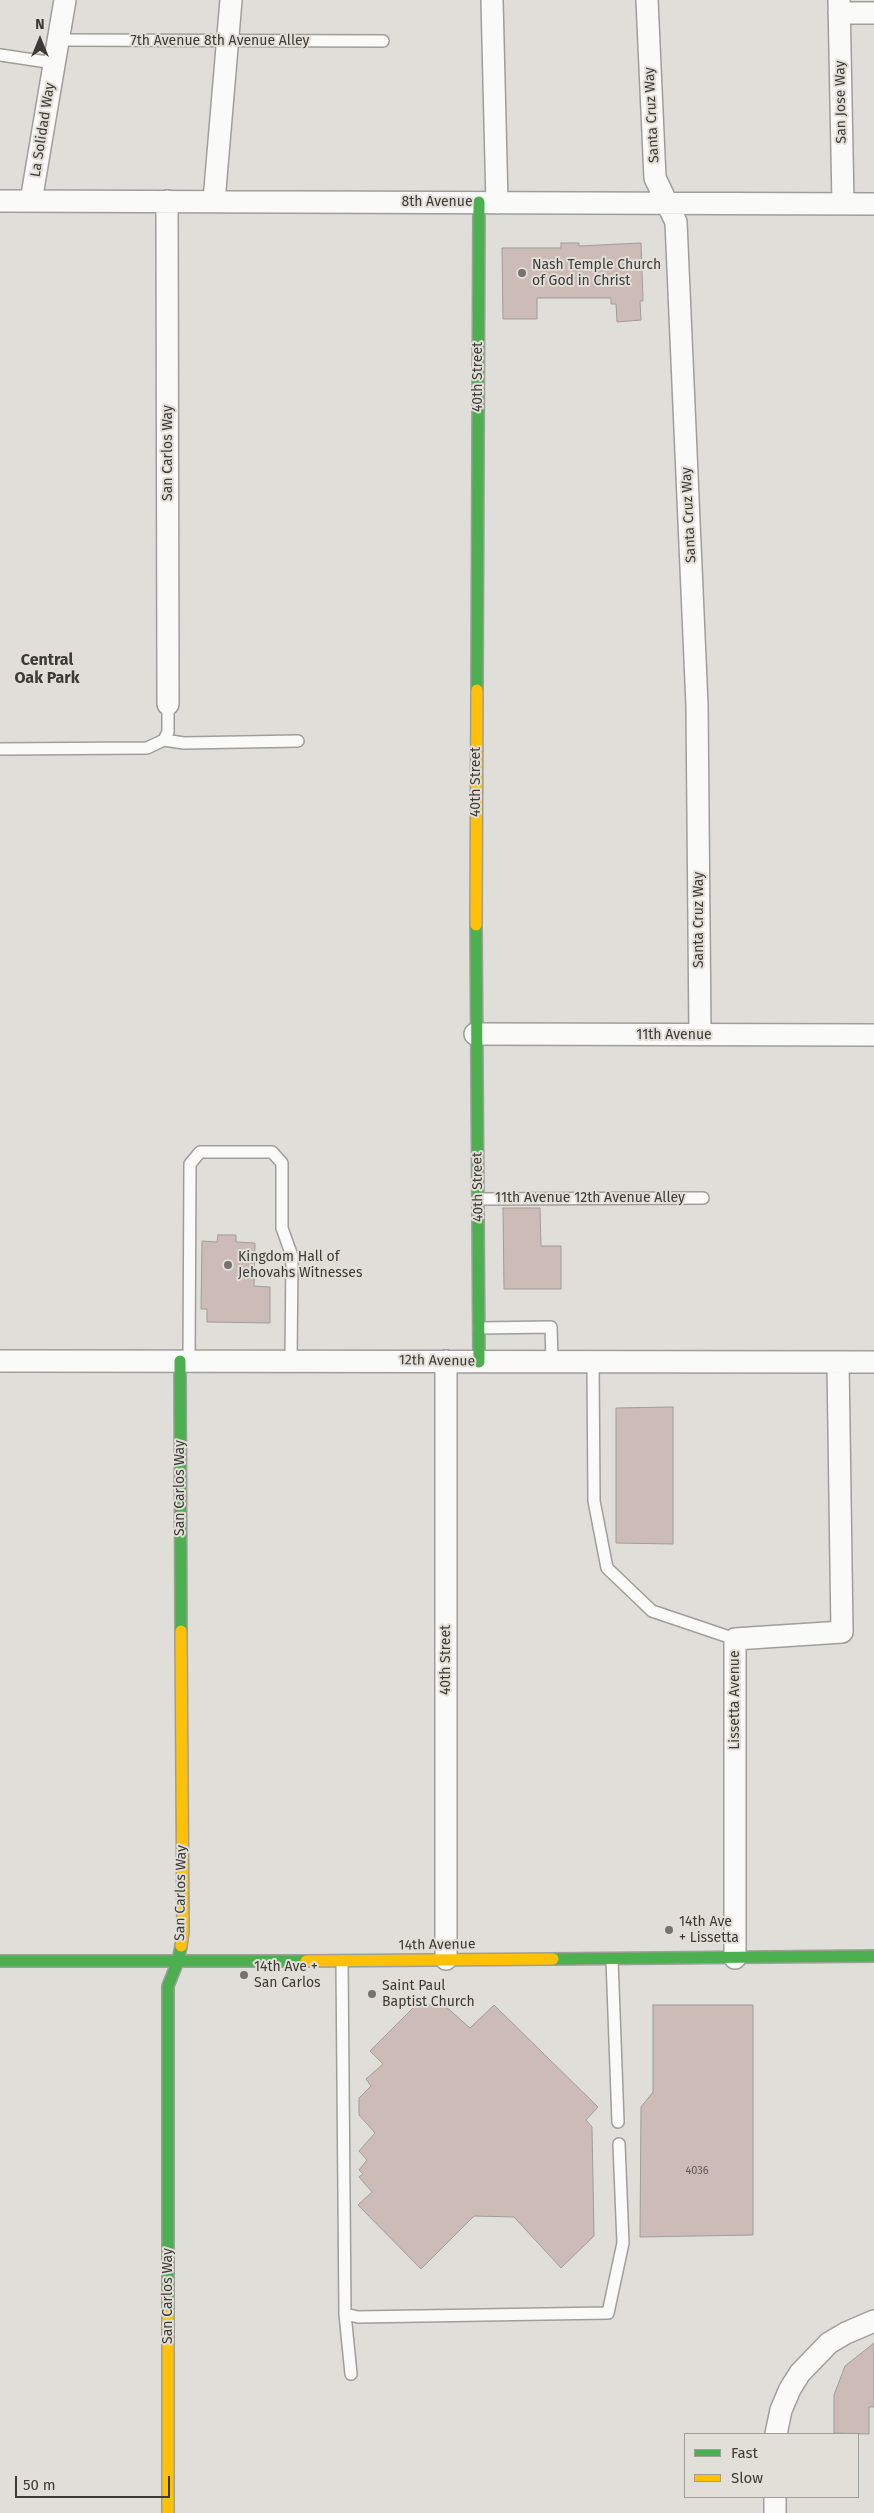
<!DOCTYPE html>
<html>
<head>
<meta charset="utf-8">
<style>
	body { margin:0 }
	#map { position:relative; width:874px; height:2513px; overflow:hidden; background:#dfded9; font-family:"Fira Sans",sans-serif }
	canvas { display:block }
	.legend { position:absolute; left:684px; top:2433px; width:175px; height:65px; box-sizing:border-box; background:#e1dfd7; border:1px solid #9f9d97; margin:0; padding:6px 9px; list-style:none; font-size:15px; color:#3b3a36 }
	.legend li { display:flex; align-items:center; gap:10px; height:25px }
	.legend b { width:25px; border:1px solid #9f9d97 }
	.north { position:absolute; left:15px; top:15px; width:50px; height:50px; -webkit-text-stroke:4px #e1dfd7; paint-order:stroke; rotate:0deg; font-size:14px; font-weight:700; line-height:20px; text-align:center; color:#3b3a36 }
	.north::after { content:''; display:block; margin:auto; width:18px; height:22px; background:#3b3a36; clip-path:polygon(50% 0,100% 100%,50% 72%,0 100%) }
	.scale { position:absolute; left:15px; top:2476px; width:155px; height:22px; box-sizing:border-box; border:2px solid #3b3a36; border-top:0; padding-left:6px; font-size:15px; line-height:18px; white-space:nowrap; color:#3b3a36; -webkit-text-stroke:4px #e1dfd7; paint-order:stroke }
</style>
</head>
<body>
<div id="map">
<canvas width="874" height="2513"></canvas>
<ul class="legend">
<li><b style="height:6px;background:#4caf50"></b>Fast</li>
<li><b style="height:6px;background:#ffc107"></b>Slow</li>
</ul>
<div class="north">N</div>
<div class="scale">50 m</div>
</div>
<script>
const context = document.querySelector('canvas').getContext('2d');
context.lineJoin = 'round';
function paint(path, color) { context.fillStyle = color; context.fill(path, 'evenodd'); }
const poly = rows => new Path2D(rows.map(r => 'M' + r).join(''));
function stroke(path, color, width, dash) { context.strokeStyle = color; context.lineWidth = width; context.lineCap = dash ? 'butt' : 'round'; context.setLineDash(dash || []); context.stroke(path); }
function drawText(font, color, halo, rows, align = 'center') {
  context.font = font + ' "Fira Sans",sans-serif'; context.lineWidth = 4; context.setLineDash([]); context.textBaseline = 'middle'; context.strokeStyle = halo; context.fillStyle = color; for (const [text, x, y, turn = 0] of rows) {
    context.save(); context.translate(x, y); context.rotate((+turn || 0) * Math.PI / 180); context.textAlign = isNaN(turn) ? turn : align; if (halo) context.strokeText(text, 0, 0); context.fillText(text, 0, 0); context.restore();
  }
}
const building = poly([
	[561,243,579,243,579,246,641,243,643,301,640,301,641,320,617,322,616,304,611,304,611,298,537,298,537,319,503,319,502,248,561,248,561,243],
	[503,1208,540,1208,541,1246,561,1246,561,1289,504,1289,503,1208],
	[218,1235,236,1235,236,1242,255,1243,254,1286,270,1287,270,1323,207,1322,207,1309,201,1309,202,1241,217,1242,218,1235],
	[673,1407,673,1544,616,1543,616,1408,673,1407],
	[416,2005,444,2005,470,2028,494,2005,598,2107,586,2120,592,2127,594,2236,561,2268,514,2217,474,2216,421,2269,358,2205,372,2192,359,2177,363,2174,359,2170,367,2160,359,2151,375,2133,359,2115,359,2098,371,2086,366,2079,383,2064,370,2051,416,2005],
	[653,2005,753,2005,753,2235,640,2237,641,2107,653,2092,653,2005],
	[874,2343,874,2407,869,2407,869,2434,834,2433,834,2395,845,2366,874,2343]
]);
const lane = poly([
	[58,40,383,41],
	[0,55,54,63],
	[164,740,184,743,298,741],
	[0,749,147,748,164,740,168,732,168,704],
	[478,1199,703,1198],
	[479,1328,551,1327,552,1362],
	[189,1361,190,1164,200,1152,272,1152,282,1163,282,1228,292,1256,291,1361],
	[593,1362,594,1501,607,1568,652,1611,735,1639],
	[612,1959,618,2122],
	[342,1961,345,2314,351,2374],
	[345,2314,358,2317,608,2313,623,2243,619,2144]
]);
const street = poly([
	[492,0,497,203],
	[647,0,655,178,676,222,697,705,700,1035],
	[839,0,843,203],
	[839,13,874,13],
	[0,201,874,204],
	[31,201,65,0],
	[167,201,168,704],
	[214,201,231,0],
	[475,1034,874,1035],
	[0,1361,874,1362],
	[735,1958,735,1639,842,1632,838,1362],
	[446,1959,446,1361],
	[776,2434,781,2410,790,2389,800,2373,829,2343,846,2333,874,2321],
	[775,2497,775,2513]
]);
const fast = poly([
	[477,690,479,202],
	[476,925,479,1362],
	[180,1361,181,1631],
	[553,1959,874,1956],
	[0,1961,306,1961],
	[168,2312,168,1986,178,1961,181,1946]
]);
const slow = poly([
	[476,925,477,690],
	[181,1946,183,1932,181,1631],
	[306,1961,553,1959],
	[168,2312,168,2513]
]);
const markers = [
	[522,273,5,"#74736f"],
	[228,1265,5,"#74736f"],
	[669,1930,5,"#74736f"],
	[244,1975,5,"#74736f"],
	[372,1994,5,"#74736f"]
];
const numberNames = [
	["4036",697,2171]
];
const streetNames = [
	["7th Avenue 8th Avenue Alley",220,41],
	["San Jose Way",841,102,-91],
	["Santa Cruz Way",652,115,-93],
	["La Solidad Way",43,130,-81],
	["8th Avenue",437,202],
	["40th Street",478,377,-90],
	["San Carlos Way",168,453,-90],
	["Santa Cruz Way",689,515,-93],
	["40th Street",476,782,-90],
	["Santa Cruz Way",699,920,-90],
	["11th Avenue",674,1035],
	["40th Street",478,1187,-91],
	["11th Avenue 12th Avenue Alley",590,1198],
	["12th Avenue",437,1361,1],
	["San Carlos Way",180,1488,-90],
	["40th Street",446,1660,-90],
	["Lissetta Avenue",735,1700,-90],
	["San Carlos Way",181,1893,-89],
	["14th Avenue",437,1945,-1],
	["San Carlos Way",168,2296,-90]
];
const poiNames = [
	["Nash Temple Church",532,265],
	["of God in Christ",532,281],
	["Kingdom Hall of",238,1257],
	["Jehovahs Witnesses",238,1273],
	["14th Ave",679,1922],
	["+ Lissetta",679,1938],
	["14th Ave +",254,1967],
	["San Carlos",254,1983],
	["Saint Paul",382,1986],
	["Baptist Church",382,2002]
];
const quarterNames = [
	["Central",47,661],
	["Oak Park",47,679]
];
paint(building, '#ccbbb7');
stroke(building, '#9f9d9a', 1);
stroke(lane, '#9f9e9a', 14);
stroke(street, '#9f9e9a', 24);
stroke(fast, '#9f9e9a', 14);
stroke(slow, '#9f9e9a', 14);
stroke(lane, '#fafaf9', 11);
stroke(street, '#fafaf9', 21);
stroke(fast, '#4caf50', 11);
stroke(slow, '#ffc107', 11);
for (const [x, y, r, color] of markers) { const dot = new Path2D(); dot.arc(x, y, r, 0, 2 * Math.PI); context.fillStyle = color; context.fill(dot); stroke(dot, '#e1dfd7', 2); }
drawText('11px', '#5f5a56', null, numberNames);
drawText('14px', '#3b3a36', '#e1dfd7', streetNames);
drawText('14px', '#3b3a36', '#e1dfd7', poiNames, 'left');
drawText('bold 16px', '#3b3a36', '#e1dfd7', quarterNames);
</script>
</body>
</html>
